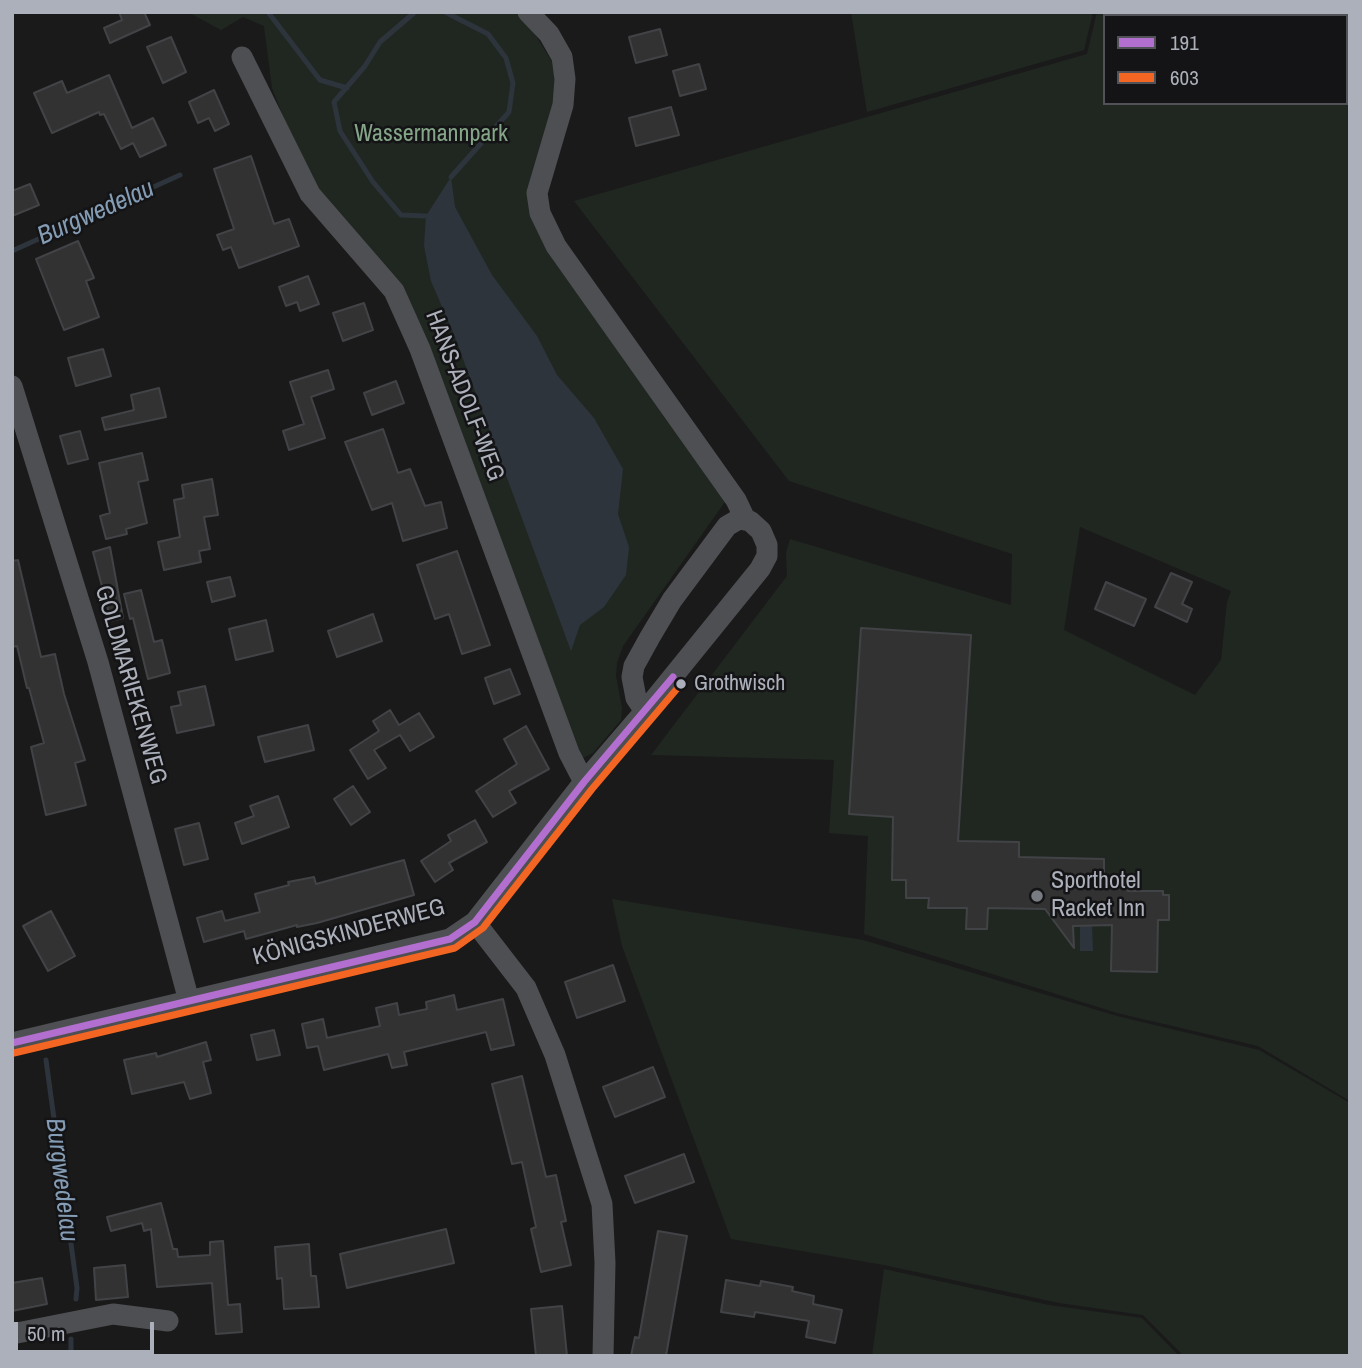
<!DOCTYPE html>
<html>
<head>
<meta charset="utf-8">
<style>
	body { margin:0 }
	#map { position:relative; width:1362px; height:1368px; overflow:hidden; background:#1a1a1a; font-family:"Archivo Narrow",sans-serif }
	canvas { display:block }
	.frame { position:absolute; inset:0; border:14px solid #acb0ba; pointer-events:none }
	.legend { position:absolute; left:1103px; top:14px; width:245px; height:91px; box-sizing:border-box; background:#141416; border:2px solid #515258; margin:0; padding:9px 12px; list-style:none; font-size:21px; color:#acb0ba }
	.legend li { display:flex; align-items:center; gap:14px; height:35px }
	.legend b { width:35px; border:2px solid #515258 }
	.scale { position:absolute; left:14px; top:1322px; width:140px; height:32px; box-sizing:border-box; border:4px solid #acb0ba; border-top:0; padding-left:9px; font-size:21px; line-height:24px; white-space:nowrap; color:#acb0ba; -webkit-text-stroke:5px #141416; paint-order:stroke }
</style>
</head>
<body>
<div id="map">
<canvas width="1362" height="1368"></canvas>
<div class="frame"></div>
<ul class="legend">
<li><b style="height:9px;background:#b36fd0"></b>191</li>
<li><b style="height:9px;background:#f26522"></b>603</li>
</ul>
<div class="scale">50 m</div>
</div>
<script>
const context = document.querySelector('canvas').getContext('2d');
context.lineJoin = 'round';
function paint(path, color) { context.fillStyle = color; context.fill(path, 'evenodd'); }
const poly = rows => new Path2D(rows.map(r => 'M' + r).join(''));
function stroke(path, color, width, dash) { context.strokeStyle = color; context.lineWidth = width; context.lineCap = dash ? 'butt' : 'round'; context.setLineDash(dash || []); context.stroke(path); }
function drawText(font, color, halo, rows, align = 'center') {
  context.font = font + ' "Archivo Narrow",sans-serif'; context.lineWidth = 5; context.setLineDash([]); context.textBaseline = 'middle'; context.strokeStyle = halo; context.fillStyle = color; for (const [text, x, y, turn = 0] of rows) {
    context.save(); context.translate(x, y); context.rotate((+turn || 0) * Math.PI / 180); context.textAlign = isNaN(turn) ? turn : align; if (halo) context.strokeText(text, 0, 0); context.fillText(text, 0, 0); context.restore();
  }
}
const green = poly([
	[188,12,516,12,530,26,552,62,558,94,537,224,553,260,727,499,623,646,617,663,616,676,622,708,621,720,593,753,583,758,574,751,399,291,316,188,284,119,272,88,264,26,243,17,221,30],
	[851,12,1093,12,1084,50,867,112],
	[1097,12,1350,12,1350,1101,1258,1046,1117,1013,864,934,868,836,829,833,834,760,651,755,787,576,786,553,790,539,1011,605,1012,554,789,481,574,201,1087,54],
	[1105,16,1346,16,1346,103,1105,103],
	[1080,527,1231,591,1227,602,1221,660,1195,695,1064,630],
	[612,899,863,940,1117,1016,1259,1050,1350,1103,1350,1356,1184,1356,1143,1315,1059,1303,884,1265,731,1239,622,946],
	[884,1269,1049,1305,1142,1318,1179,1356,872,1356]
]);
const water = poly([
	[451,177,455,207,492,275,537,336,557,375,594,418,623,469,618,514,629,547,626,575,604,607,580,625,571,651,455,337,431,281,424,246,426,216],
	[1092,925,1093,951,1080,951,1080,926]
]);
const stream = poly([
	[268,12,320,80,347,88],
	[415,12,380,42,365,66,334,102,340,131,373,182,401,215,426,216],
	[445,12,488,34,506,58,513,83,509,112,451,177],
	[12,251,180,175],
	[46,1060,77,1288,76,1299],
	[71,1339,71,1356]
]);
const building = poly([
	[119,12,144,12,150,25,110,43,104,28,122,20,119,12],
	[660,29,667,55,636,63,629,37,660,29],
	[171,37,186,72,163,83,147,47,171,37],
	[699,64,706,89,680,96,673,71,699,64],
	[109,75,132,128,153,118,166,145,140,157,133,143,121,149,104,114,100,115,99,112,52,133,34,93,62,81,67,93,109,75],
	[214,90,229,124,215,131,209,118,198,123,189,102,214,90],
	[671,107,679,135,636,146,629,118,671,107],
	[251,156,274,224,289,219,299,246,239,268,231,247,223,250,217,235,234,229,214,169,251,156],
	[30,184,39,205,12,216,12,191,30,184],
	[78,241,94,278,86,281,99,317,64,330,36,259,78,241],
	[308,276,319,304,300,311,297,302,286,306,279,287,308,276],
	[364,303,373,330,343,341,333,313,364,303],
	[103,349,111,376,76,386,68,358,103,349],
	[328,370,334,389,311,397,325,438,289,450,283,431,304,424,290,382,328,370],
	[396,381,404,403,372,415,364,393,396,381],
	[159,388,166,417,105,430,102,418,134,410,131,395,159,388],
	[383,429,398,473,410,469,425,506,441,502,447,528,403,541,392,503,372,510,345,442,383,429],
	[80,431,88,459,68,464,60,436,80,431],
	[142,453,148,480,138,482,147,523,126,529,127,534,106,539,100,516,110,513,99,463,142,453],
	[212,479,218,515,204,517,210,549,199,551,201,562,164,570,158,542,180,537,174,500,184,498,182,485,212,479],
	[110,547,123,618,111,621,93,552,110,547],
	[457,551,490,645,462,654,449,614,435,619,417,565,457,551],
	[18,560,41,657,55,654,64,694,85,760,75,763,86,805,46,815,31,747,44,743,29,688,27,688,17,646,12,647,12,561,18,560],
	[1171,573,1192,582,1182,604,1192,609,1187,622,1155,607,1171,573],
	[230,577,235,596,212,602,207,582,230,577],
	[1106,582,1146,599,1134,626,1095,609,1106,582],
	[141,590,154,642,162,640,170,673,148,679,133,618,130,619,124,594,141,590],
	[373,614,382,641,337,657,328,631,373,614],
	[266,620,273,651,236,660,229,629,266,620],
	[861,628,971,635,958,841,1019,842,1019,857,1104,859,1104,887,1128,887,1128,891,1163,891,1163,895,1169,895,1169,920,1158,920,1157,972,1111,971,1112,925,1073,926,1074,948,1045,909,988,908,987,929,966,929,967,908,928,908,929,898,906,898,906,880,892,880,893,817,849,814,861,628],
	[510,669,520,694,494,704,485,678,510,669],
	[205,686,214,725,177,733,171,707,181,705,178,692,205,686],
	[390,710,399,725,419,713,434,737,410,751,400,735,374,750,386,768,368,779,350,750,379,731,373,721,390,710],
	[308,725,314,750,265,762,258,737,308,725],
	[526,726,549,769,509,791,516,803,493,817,476,791,517,764,504,739,526,726],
	[353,786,370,812,351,825,334,799,353,786],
	[278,796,289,827,242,844,235,823,254,816,250,806,278,796],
	[475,820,487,842,449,863,453,870,435,882,421,861,451,841,448,835,475,820],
	[199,823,208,859,184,865,175,829,199,823],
	[404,860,414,895,317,923,297,927,297,925,246,939,244,931,204,942,197,918,222,911,225,921,260,912,255,894,289,885,288,882,314,877,316,884,404,860],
	[51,911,75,956,48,971,23,926,51,911],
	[613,965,625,1001,577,1018,565,982,613,965],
	[454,995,457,1010,503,999,514,1045,491,1050,486,1032,404,1052,407,1065,392,1068,388,1054,324,1070,318,1046,307,1048,302,1024,323,1019,327,1038,380,1026,376,1008,397,1003,399,1015,427,1009,426,1002,454,995],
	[274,1030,280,1055,257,1060,251,1035,274,1030],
	[206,1042,211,1060,203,1062,211,1093,190,1099,184,1082,132,1094,124,1060,156,1053,157,1057,206,1042],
	[653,1067,665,1097,615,1117,603,1087,653,1067],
	[522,1076,546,1177,556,1175,566,1221,561,1222,571,1265,541,1272,531,1229,536,1227,522,1162,512,1164,492,1084,522,1076],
	[684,1154,694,1182,635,1203,625,1176,684,1154],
	[161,1203,173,1249,177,1249,178,1257,210,1255,210,1242,223,1241,228,1305,240,1304,242,1332,216,1334,212,1283,157,1287,151,1229,144,1231,142,1223,111,1231,107,1217,161,1203],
	[446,1229,454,1263,347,1288,340,1254,446,1229],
	[658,1231,687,1236,666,1356,631,1356,635,1337,639,1338,658,1231],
	[309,1244,311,1276,316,1276,319,1307,284,1309,282,1278,277,1279,275,1247,309,1244],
	[125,1265,128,1297,96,1300,94,1268,125,1265],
	[42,1278,47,1304,12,1311,12,1283,42,1278],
	[726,1280,760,1286,761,1281,793,1287,792,1291,814,1296,813,1304,842,1310,835,1343,806,1337,809,1321,755,1312,754,1317,721,1312,726,1280],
	[562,1306,567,1356,536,1356,531,1309,562,1306]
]);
const minor = poly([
	[528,12,549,34,562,57,565,79,563,105,537,193,540,213,556,246,736,500,745,519],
	[242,57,310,194,394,291,420,349,569,753,584,782],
	[12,386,98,662,189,1001],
	[475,922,526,988,555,1055,602,1204,605,1263,603,1356],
	[12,1043,450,939,475,922,584,782,645,711,760,569,767,556,767,545,761,531,750,521,739,519,727,526,672,600,650,637,634,666,632,677,636,698,645,711],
	[12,1334,113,1314,168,1321]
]);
const bus1 = poly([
	[12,1043,450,939,475,922,584,782,673,677]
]);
const bus2 = poly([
	[14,1053,455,948,483,928,592,789,681,684]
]);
const markers = [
	[681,684,6,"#acb0ba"],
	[1037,896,7,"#797c82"]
];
const busNames = [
	["Grothwisch",694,684]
];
const parkNames = [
	["Wassermannpark",431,135]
];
const streetNames = [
	["HANS-ADOLF-WEG",464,396,69],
	["GOLDMARIEKENWEG",130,685,74],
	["KÖNIGSKINDERWEG",349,933,-15]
];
const poiNames = [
	["Sporthotel",1051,882],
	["Racket Inn",1051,910]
];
const waterNames = [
	["Burgwedelau",96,213,-24],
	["Burgwedelau",61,1180,83]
];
paint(green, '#202721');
paint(water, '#2d343c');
stroke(stream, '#2d343c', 5);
paint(building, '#323232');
stroke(building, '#424346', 2);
stroke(minor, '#4e4f53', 21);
stroke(bus1, '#b36fd0', 7);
stroke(bus2, '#f26522', 7);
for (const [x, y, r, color] of markers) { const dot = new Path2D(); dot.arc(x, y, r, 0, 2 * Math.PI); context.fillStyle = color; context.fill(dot); stroke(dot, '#141416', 2.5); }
drawText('22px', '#acb0ba', '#141416', busNames, 'left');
drawText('24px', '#84a587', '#141416', parkNames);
drawText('24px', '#acb0ba', '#141416', streetNames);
drawText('24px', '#acb0ba', '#141416', poiNames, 'left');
drawText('italic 26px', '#849cb4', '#141416', waterNames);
</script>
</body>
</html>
